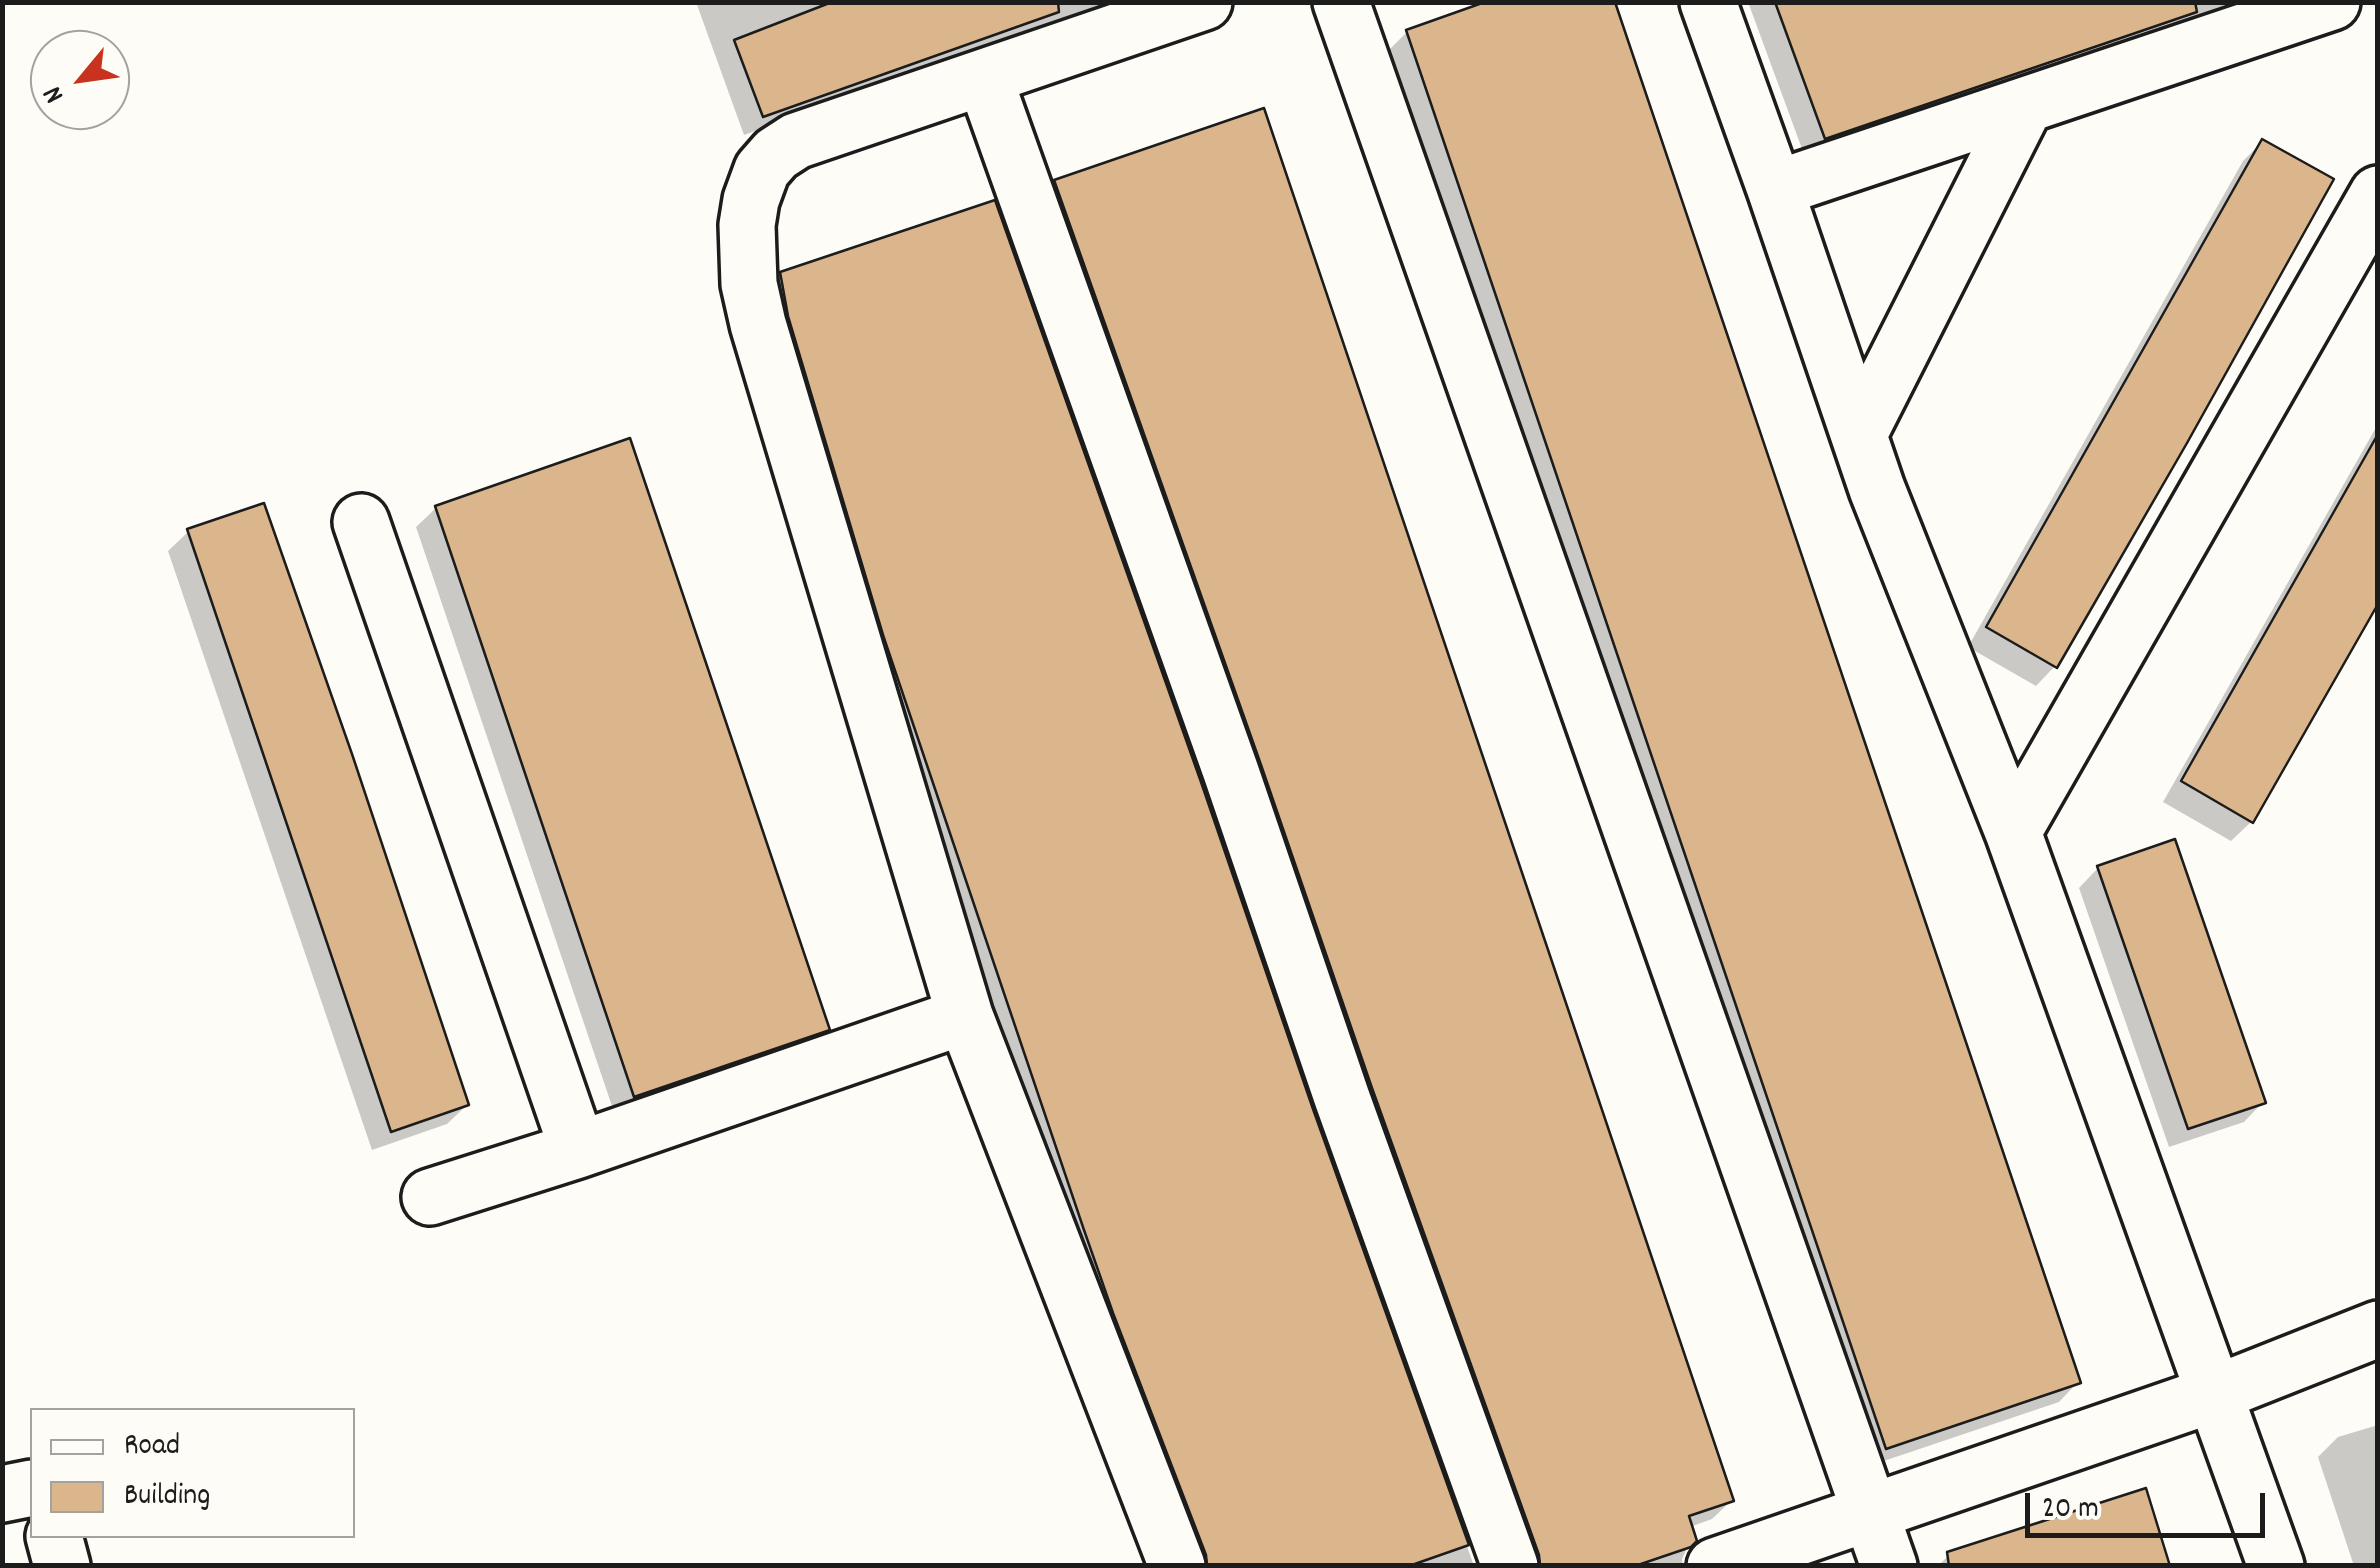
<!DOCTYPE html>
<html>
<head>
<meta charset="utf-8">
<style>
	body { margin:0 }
	#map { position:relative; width:2380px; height:1568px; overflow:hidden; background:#fdfcf7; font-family:Dekko,sans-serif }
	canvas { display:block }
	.frame { position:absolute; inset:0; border:5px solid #1c1c1c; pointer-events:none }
	.legend { position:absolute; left:30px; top:1408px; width:325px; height:130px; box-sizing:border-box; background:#fdfcf7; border:2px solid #a3a29f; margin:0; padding:12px 18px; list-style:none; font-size:30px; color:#1c1c1c }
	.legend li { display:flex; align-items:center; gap:20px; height:50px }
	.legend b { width:50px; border:2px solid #a3a29f }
	.north { position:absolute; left:30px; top:30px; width:100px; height:100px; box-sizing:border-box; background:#fdfcf7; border:2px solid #a3a29f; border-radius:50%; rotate:241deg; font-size:28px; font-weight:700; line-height:40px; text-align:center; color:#1c1c1c }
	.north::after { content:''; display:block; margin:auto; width:35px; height:45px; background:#c8321e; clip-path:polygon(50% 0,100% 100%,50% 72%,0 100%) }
	.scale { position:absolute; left:2025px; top:1493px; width:240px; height:45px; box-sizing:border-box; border:5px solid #1c1c1c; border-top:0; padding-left:12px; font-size:30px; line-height:35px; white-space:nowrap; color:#1c1c1c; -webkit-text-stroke:8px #fdfcf7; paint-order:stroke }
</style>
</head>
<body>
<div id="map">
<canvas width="2380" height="1568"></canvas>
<div class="frame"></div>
<ul class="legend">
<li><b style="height:12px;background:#fdfcf7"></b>Road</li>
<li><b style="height:28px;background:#dbb68c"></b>Building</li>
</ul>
<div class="north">N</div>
<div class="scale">20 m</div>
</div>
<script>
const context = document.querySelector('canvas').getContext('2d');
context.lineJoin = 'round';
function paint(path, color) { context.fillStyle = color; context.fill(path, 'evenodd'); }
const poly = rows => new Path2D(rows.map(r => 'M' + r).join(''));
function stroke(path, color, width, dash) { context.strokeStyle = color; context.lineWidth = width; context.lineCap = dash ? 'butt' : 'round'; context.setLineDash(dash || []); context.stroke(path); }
const shadow = poly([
	[696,2,1116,2,744,135],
	[1748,2,2247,2,1805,157],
	[1407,32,2078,1382,2059,1402,1866,1467,1387,52],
	[2262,142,2055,666,2036,686,1968,647,2243,161],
	[1055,182,1732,1500,1712,1519,1690,1527,1687,1548,1682,1559,1683,1566,1517,1566,1035,202],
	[781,275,1310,1109,1474,1566,1184,1566,1086,1310,761,294],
	[2378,424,2378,599,2251,822,2231,841,2163,802],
	[436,508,827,1029,807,1049,615,1115,416,527],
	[188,532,467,1105,447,1124,372,1150,168,551],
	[2098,868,2263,1102,2244,1122,2169,1147,2079,888],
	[2378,1425,2378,1566,2354,1566,2318,1457,2338,1437],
	[1950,1554,2168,1566,1938,1566]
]);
const building = poly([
	[832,2,1058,2,1059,12,763,117,734,40,832,2],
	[1485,2,1615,2,2081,1383,1886,1449,1406,30,1485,2],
	[1775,2,2195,2,2197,12,1825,139,1775,2],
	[1264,108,1734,1501,1689,1516,1697,1541,1691,1547,1635,1566,1540,1566,1539,1555,1372,1088,1260,762,1054,180,1264,108],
	[2262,139,2334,179,2187,443,2057,668,1986,627,2262,139],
	[995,200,1201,782,1313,1109,1469,1545,1409,1566,1207,1566,1206,1555,1113,1313,1084,1230,884,638,788,316,780,272,995,200],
	[2378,434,2378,604,2253,823,2181,781,2378,434],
	[630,438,830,1030,634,1097,435,506,630,438],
	[264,503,352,754,469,1105,391,1132,187,529,264,503],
	[2175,839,2266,1103,2188,1129,2097,866,2175,839],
	[2146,1488,2170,1566,1949,1566,1947,1552,2146,1488]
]);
const minor = poly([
	[1341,2,1889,1566],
	[1708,2,1775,189,1877,489,2013,832,2276,1566],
	[984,77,1231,772,1342,1098,1510,1566],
	[1775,189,2332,2],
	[1859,434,2025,106],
	[361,522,578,1150],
	[2013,832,2378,194],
	[430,1197,578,1150,965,1016],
	[2,1494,32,1488],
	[54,1536,62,1566],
	[1177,1566,965,1016,758,324,749,284,747,225,751,200,762,170,776,154,796,141,1204,2],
	[1715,1566,2214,1394,2378,1329]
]);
paint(shadow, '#0003');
paint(building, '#dbb68c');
stroke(building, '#1c1c1c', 2.5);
stroke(minor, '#1c1c1c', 62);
stroke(minor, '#fdfcf7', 55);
</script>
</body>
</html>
